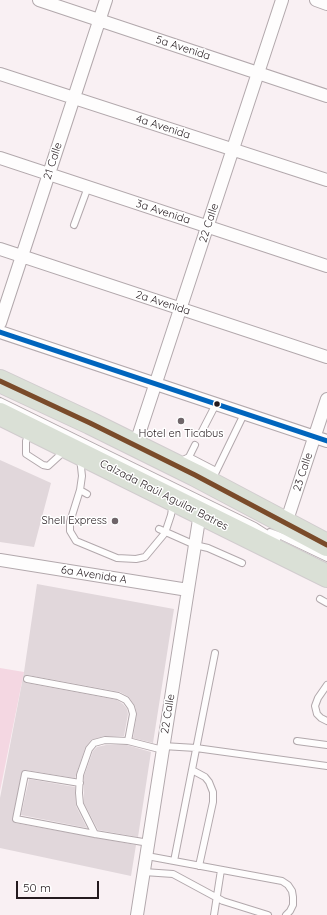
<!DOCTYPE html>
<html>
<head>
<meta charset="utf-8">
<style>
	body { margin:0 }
	#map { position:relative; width:327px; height:915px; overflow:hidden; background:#f9f0f3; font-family:Quicksand,sans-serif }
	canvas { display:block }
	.scale { position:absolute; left:16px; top:881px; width:83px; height:18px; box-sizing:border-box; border:2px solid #241a1e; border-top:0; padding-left:5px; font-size:12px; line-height:14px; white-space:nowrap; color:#241a1e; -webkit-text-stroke:3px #fff; paint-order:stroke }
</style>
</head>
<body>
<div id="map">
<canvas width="327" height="915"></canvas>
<div class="scale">50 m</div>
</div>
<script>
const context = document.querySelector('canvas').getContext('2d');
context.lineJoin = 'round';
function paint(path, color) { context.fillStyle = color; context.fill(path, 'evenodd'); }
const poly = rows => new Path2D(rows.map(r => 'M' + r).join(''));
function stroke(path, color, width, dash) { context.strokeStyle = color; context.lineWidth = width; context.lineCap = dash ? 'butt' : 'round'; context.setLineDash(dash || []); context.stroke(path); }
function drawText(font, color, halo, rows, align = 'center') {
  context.font = font + ' Quicksand,sans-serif'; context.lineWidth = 3; context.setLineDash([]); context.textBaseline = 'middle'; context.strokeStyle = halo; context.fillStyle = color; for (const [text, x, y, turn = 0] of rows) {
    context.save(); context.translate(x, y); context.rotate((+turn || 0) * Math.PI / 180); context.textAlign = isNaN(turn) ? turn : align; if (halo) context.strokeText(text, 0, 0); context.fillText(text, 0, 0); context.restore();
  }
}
const green = poly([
	[0,668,24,672,0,791]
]);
const building = poly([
	[0,460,51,483,34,547,0,542],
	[37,584,174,609,153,743,133,738,137,714,135,706,129,697,120,692,28,675,24,676,23,679,24,682,26,683,117,700,123,704,127,709,128,714,124,736,105,736,91,740,85,748,75,778,26,770,22,771,12,821,15,823,136,845,131,876,0,848,0,798,24,672],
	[106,745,127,745,151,752,138,837,98,830,84,803,84,776,93,751,97,747],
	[29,779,75,787,76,806,87,828,21,815]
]);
const lane = poly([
	[74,225,88,187],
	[0,401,255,526,277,540],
	[30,432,26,441,26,454,43,465,48,466,59,456,64,450],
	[201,433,216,404],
	[189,457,216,471],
	[80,458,82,476,80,490,87,494],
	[179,462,189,457,195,445],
	[212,480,244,414],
	[80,490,70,522,70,531,76,541,117,558,136,559,145,557,165,533,171,515,173,503],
	[159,529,195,545,208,548,242,563],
	[270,532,283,537,327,558],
	[320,599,327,603],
	[27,679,118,696,126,700,131,707,133,714,128,741,105,740,94,743,89,749,80,775,79,793,80,804,95,834],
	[327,685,318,698,315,706,317,714,321,718,327,721],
	[128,741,163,750],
	[297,741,327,745],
	[163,746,196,748,327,766],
	[192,770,205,777,209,782,213,792,213,802,199,866],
	[80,783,25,774,16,819,95,834,149,843],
	[147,856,282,881,288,885,292,891,293,897,293,905,290,911,286,915],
	[174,861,215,653],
	[144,872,173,874,223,901,268,915],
	[214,915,221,870]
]);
const street = poly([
	[39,0,327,96],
	[316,0,327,4],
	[0,74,327,180],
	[0,158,327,266],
	[0,249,327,357],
	[0,323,106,0],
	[0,332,327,441],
	[135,446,282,0],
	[286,523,327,399],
	[0,560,188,590],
	[137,915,200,513]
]);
const highway = poly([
	[0,381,90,423,195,475,327,545],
	[0,414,327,576]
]);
const bus1 = poly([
	[0,332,327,441]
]);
const bus2 = poly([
	[0,381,90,423,195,475,327,545]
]);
const markers = [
	[217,404,3.5,"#241a1e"],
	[181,421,4,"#6f6569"],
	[115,521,4,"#6f6569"]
];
const streetNames = [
	["5a Avenida",183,48,18],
	["4a Avenida",163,127,18],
	["21 Calle",53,161,-72],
	["3a Avenida",163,212,18],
	["22 Calle",209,223,-72],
	["2a Avenida",163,303,18],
	["23 Calle",303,472,-72],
	["Calzada Raúl Aguilar Batres",164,495,27],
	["6a Avenida A",94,575,9],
	["22 Calle",168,714,-81]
];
const poiNames = [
	["Hotel en Ticabus",181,434],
	["Shell Express",107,521,"right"]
];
paint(green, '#f4d7e2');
paint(building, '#e1d7db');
stroke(lane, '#b2a8ac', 8);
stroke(street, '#b2a8ac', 14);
stroke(highway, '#d1ccce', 24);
stroke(lane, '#fefdfd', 6);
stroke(street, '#fefdfd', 12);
stroke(highway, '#dae0d6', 22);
stroke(bus1, '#0065bd', 5);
stroke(bus2, '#7a4b2a', 5);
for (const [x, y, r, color] of markers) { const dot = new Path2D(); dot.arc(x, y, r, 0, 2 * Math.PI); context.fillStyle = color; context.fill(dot); stroke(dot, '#fff', 1.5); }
drawText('11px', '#241a1e', '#fff', streetNames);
drawText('11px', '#241a1e', '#fff', poiNames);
</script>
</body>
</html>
